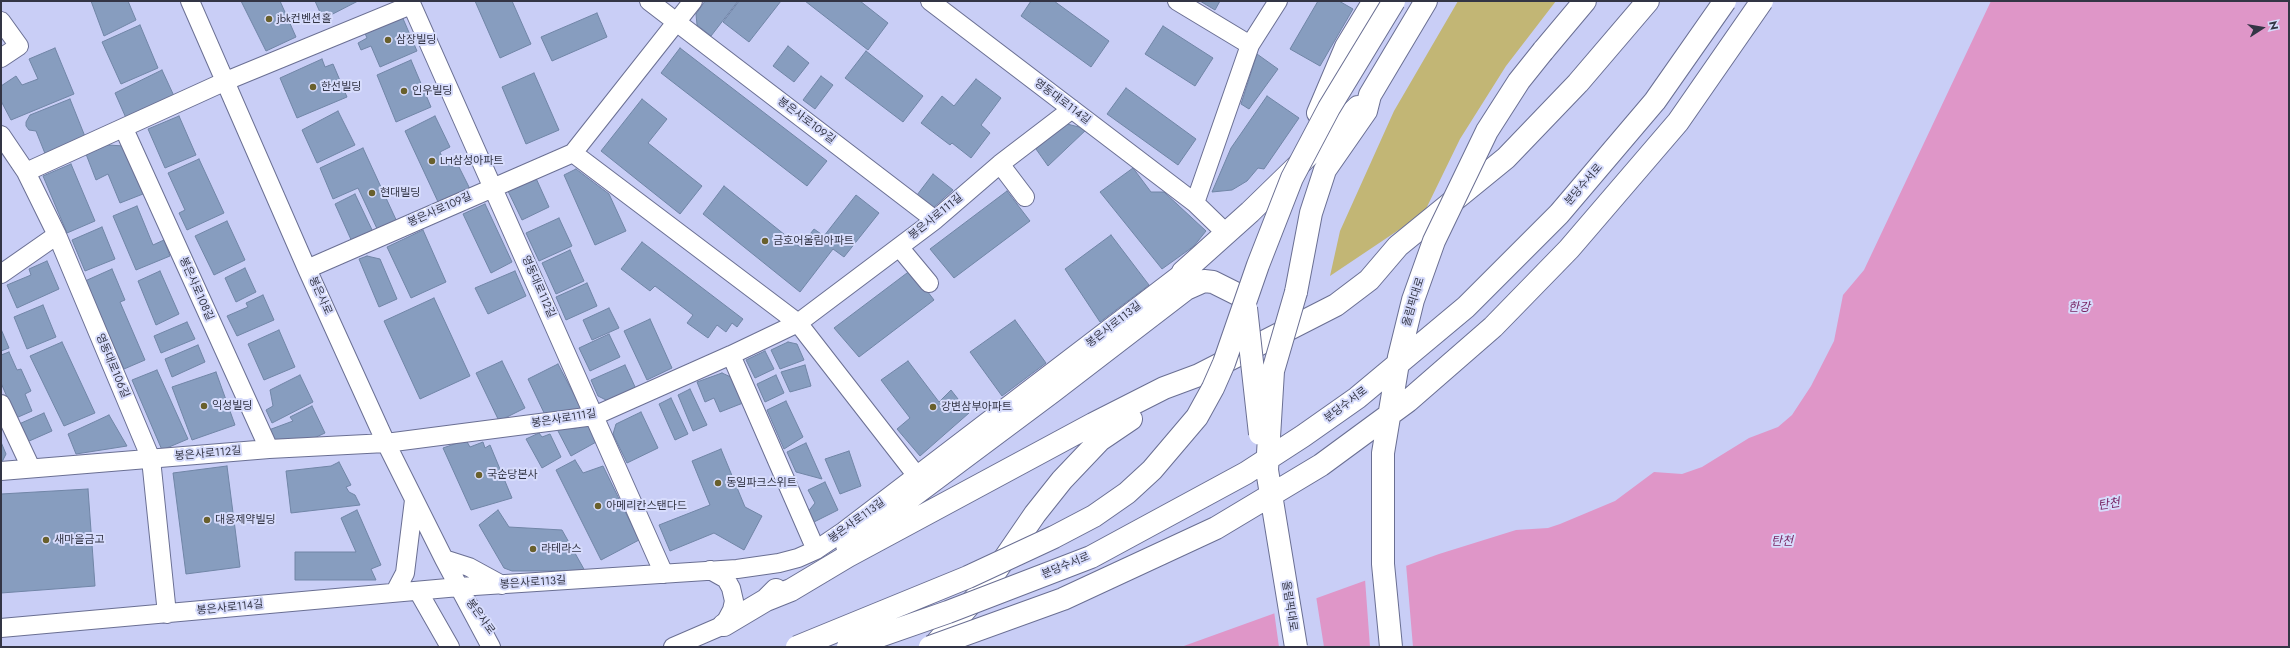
<!DOCTYPE html>
<html>
<head>
<meta charset="utf-8">
<style>
	body { margin:0 }
	#map { position:relative; width:2290px; height:648px; overflow:hidden; background:#c9cef6; font-family:Jost,sans-serif }
	canvas { display:block }
	.frame { position:absolute; inset:0; border:2px solid #333545; pointer-events:none }
	.north { position:absolute; left:2242px; top:8px; width:40px; height:40px; -webkit-text-stroke:3px #d7dcfc; paint-order:stroke; rotate:78deg; font-size:11px; font-weight:700; line-height:16px; text-align:center; color:#333545 }
	.north::after { content:''; display:block; margin:auto; width:14px; height:18px; background:#333545; clip-path:polygon(50% 0,100% 100%,50% 72%,0 100%) }
</style>
</head>
<body>
<div id="map">
<canvas width="2290" height="648"></canvas>
<div class="frame"></div>
<div class="north">N</div>
</div>
<script>
const context = document.querySelector('canvas').getContext('2d');
context.lineJoin = 'round';
function paint(path, color) { context.fillStyle = color; context.fill(path, 'evenodd'); }
const poly = rows => new Path2D(rows.map(r => 'M' + r).join(''));
function stroke(path, color, width, dash) { context.strokeStyle = color; context.lineWidth = width; context.lineCap = dash ? 'butt' : 'round'; context.setLineDash(dash || []); context.stroke(path); }
function drawText(font, color, halo, rows, align = 'center') {
  context.font = font + ' Jost,"Noto Sans KR",sans-serif'; context.lineWidth = 4; context.setLineDash([]); context.textBaseline = 'middle'; context.strokeStyle = halo; context.fillStyle = color; for (const [text, x, y, turn = 0] of rows) {
    context.save(); context.translate(x, y); context.rotate((+turn || 0) * Math.PI / 180); context.textAlign = isNaN(turn) ? turn : align; if (halo) context.strokeText(text, 0, 0); context.fillText(text, 0, 0); context.restore();
  }
}
const green = poly([
	[1458,1,1556,1,1506,66,1460,139,1424,213,1330,276,1340,231,1394,111]
]);
const water = poly([
	[1991,1,2289,1,2289,647,1181,647,1439,554,1516,530,1548,528,1560,524,1615,501,1654,472,1682,474,1702,467,1749,438,1778,427,1792,415,1811,386,1834,341,1843,295,1864,270]
]);
const pier = poly([
	[1406,564,1413,647,1370,647,1365,579],
	[1316,596,1324,647,1279,647,1274,611]
]);
const building = poly([
	[91,1,128,1,136,20,104,36,91,1],
	[241,1,280,1,296,37,266,51,241,1],
	[315,1,358,1,323,19,315,1],
	[475,1,512,1,531,44,500,58,475,1],
	[705,1,738,1,711,36,697,25,696,14,705,1],
	[739,1,781,1,749,42,723,22,739,1],
	[805,1,860,1,888,23,868,50,805,1],
	[1031,1,1054,1,1109,41,1091,67,1021,16,1031,1],
	[1200,1,1220,1,1215,10,1200,1],
	[1318,1,1339,1,1353,9,1320,66,1290,49,1318,1],
	[597,13,607,37,552,61,541,37,597,13],
	[401,14,417,51,380,67,371,46,361,50,358,43,367,38,364,31,401,14],
	[140,25,158,68,121,84,102,42,140,25],
	[1163,26,1213,58,1195,86,1145,54,1163,26],
	[788,46,809,63,794,82,773,66,788,46],
	[55,48,74,94,11,120,1,101,1,86,16,76,22,85,38,79,29,59,55,48],
	[680,48,827,161,807,186,661,73,680,48],
	[866,51,923,96,903,122,845,78,866,51],
	[1257,54,1278,69,1249,109,1241,104,1257,54],
	[322,59,325,67,333,64,347,97,297,118,280,78,322,59],
	[411,60,431,107,396,122,377,75,411,60],
	[162,70,174,96,126,118,115,93,162,70],
	[534,73,559,130,526,144,502,87,534,73],
	[821,76,833,85,815,109,803,100,821,76],
	[976,79,1001,98,981,125,990,133,971,158,952,143,950,145,921,123,942,96,954,106,976,79],
	[1126,88,1196,139,1178,165,1107,114,1126,88],
	[1267,96,1299,118,1264,169,1258,168,1247,181,1232,190,1212,192,1231,148,1267,96],
	[70,99,86,139,46,156,36,131,29,130,26,126,26,122,30,115,70,99],
	[642,99,667,119,648,143,702,186,680,214,601,151,642,99],
	[338,111,355,145,317,163,302,130,338,111],
	[179,116,196,155,165,168,148,129,179,116],
	[435,116,450,147,440,152,445,164,455,159,470,189,439,204,405,131,435,116],
	[1063,123,1087,129,1048,166,1036,149,1063,123],
	[108,145,124,146,143,194,120,203,108,174,96,180,86,154,108,145],
	[363,148,398,224,379,233,358,188,333,199,320,168,363,148],
	[199,159,224,213,187,230,179,213,185,210,168,173,199,159],
	[71,164,95,221,67,233,43,176,71,164],
	[1133,168,1151,192,1164,192,1206,231,1194,246,1162,269,1100,192,1133,168],
	[576,169,609,194,626,231,595,245,564,175,576,169],
	[933,174,953,190,933,208,917,195,933,174],
	[535,176,549,207,522,220,507,189,535,176],
	[724,186,800,247,814,229,824,236,856,195,879,213,844,257,833,249,800,292,703,214,724,186],
	[1007,191,1030,221,954,278,930,249,1007,191],
	[355,194,374,234,353,244,335,204,355,194],
	[485,204,512,262,491,273,463,214,485,204],
	[137,206,153,245,164,240,170,256,136,270,113,216,137,206],
	[559,218,572,246,539,261,526,233,559,218],
	[227,221,245,260,214,275,195,236,227,221],
	[102,227,115,259,85,271,72,240,102,227],
	[423,230,446,282,411,298,387,247,423,230],
	[1111,235,1149,285,1100,322,1065,269,1111,235],
	[642,242,743,319,737,327,732,323,726,332,717,325,708,338,687,323,693,315,655,286,650,291,621,269,642,242],
	[570,250,584,281,556,294,542,263,570,250],
	[367,256,380,259,397,299,379,307,359,259,367,256],
	[47,261,59,289,17,308,7,285,31,275,29,269,47,261],
	[245,268,256,292,236,302,225,278,245,268],
	[112,269,125,300,120,302,145,360,124,369,85,281,112,269],
	[911,270,934,300,859,357,834,328,911,270],
	[160,271,179,314,156,325,138,281,160,271],
	[515,271,526,296,488,314,475,288,515,271],
	[587,283,597,306,566,320,556,297,587,283],
	[263,295,274,320,237,336,227,316,248,307,246,303,263,295],
	[434,298,470,376,420,399,384,321,434,298],
	[43,305,56,337,27,349,14,317,43,305],
	[609,308,619,328,592,340,583,320,609,308],
	[650,319,672,368,647,380,624,331,650,319],
	[1015,320,1046,363,1002,396,970,352,1015,320],
	[187,322,195,339,161,353,154,336,187,322],
	[1,329,9,348,1,351,1,329],
	[279,330,295,367,264,380,248,344,279,330],
	[609,334,620,357,590,371,579,348,609,334],
	[62,342,95,413,64,426,30,356,62,342],
	[788,342,797,344,804,360,780,369,771,350,788,342],
	[198,345,205,362,172,377,165,359,198,345],
	[765,351,774,369,755,378,746,360,765,351],
	[9,352,17,370,21,369,31,391,25,394,32,411,16,418,1,383,1,355,9,352],
	[502,361,525,408,499,421,476,373,502,361],
	[908,361,939,402,951,390,969,413,920,456,897,429,910,418,881,380,908,361],
	[558,364,581,408,576,413,546,417,528,379,558,364],
	[625,365,636,389,608,401,598,396,591,380,625,365],
	[805,365,811,386,790,392,781,372,805,365],
	[157,370,188,439,162,450,132,380,157,370],
	[216,372,235,425,192,440,172,387,216,372],
	[722,373,733,378,743,403,720,412,714,398,705,402,697,382,722,373],
	[300,375,313,402,272,423,266,410,273,406,270,390,300,375],
	[776,375,784,393,765,402,757,384,776,375],
	[690,389,707,425,693,431,678,395,690,389],
	[671,398,688,434,675,440,659,404,671,398],
	[786,401,803,437,784,449,767,410,786,401],
	[312,406,325,433,301,444,272,443,266,431,293,421,290,417,312,406],
	[641,412,658,448,627,463,613,434,616,424,641,412],
	[44,413,52,431,27,442,19,424,44,413],
	[109,415,127,446,76,454,68,434,109,415],
	[590,422,598,441,571,456,557,429,572,423,574,429,590,422],
	[539,433,542,437,550,434,561,457,542,468,526,439,539,433],
	[466,440,470,447,483,442,485,448,490,445,512,498,471,510,443,448,466,440],
	[1,442,6,454,1,464,1,442],
	[806,443,822,479,796,472,787,452,806,443],
	[721,449,745,507,762,516,744,550,714,533,670,551,659,525,710,505,692,461,721,449],
	[849,451,861,486,840,494,825,459,849,451],
	[575,460,583,473,603,466,639,540,601,560,556,470,575,460],
	[339,462,351,485,346,487,349,492,355,495,360,505,291,513,286,471,331,466,339,462],
	[227,466,240,567,186,574,173,473,227,466],
	[825,482,838,510,812,523,807,513,815,503,808,490,825,482],
	[88,489,95,586,1,593,1,494,88,489],
	[357,510,381,565,371,569,376,580,295,580,295,552,356,552,341,518,357,510],
	[498,510,509,527,562,530,585,571,512,571,504,568,479,525,498,510]
]);
const minor = poly([
	[190,1,307,269,386,443,444,559,491,647],
	[410,1,664,574],
	[649,1,935,220],
	[930,1,1195,203,1227,234],
	[1177,1,1250,45],
	[1,21,19,46,1,58],
	[124,129,269,449],
	[1,135,26,172,57,235,151,459,167,614],
	[573,153,798,323,917,476],
	[1000,164,1025,197],
	[26,172,226,81,411,5],
	[1195,203,1250,45,1278,1],
	[899,247,929,283],
	[307,269,573,153,693,1],
	[1,274,57,235],
	[731,355,816,550],
	[1,404,31,468],
	[1,471,269,449,386,443,594,416,731,355,798,323,935,220,1000,164,1072,109],
	[444,559,469,567,502,585],
	[418,591,450,647],
	[395,592,405,573,414,500],
	[1,628,459,587,737,569,779,563,798,558,816,550,844,531,1183,272],
	[673,647,724,625,732,610,734,601,731,588,726,579,710,570]
]);
const highway = poly([
	[1543,51,1585,1],
	[1318,113,1346,47,1374,1],
	[1183,272,1250,212,1358,107],
	[1296,292,1311,213,1325,170,1366,111,1370,95,1426,1],
	[847,545,1052,392,1186,289,1204,281,1213,282,1245,298],
	[766,600,791,590,848,556,1093,424,1164,388,1199,375,1336,305,1369,280,1398,246,1506,158,1578,83,1648,1],
	[724,625,766,600,776,590],
	[933,647,985,587,1035,514,1062,480,1100,440,1131,419]
]);
const highwayBridge = poly([
	[1246,308,1260,434],
	[797,647,968,577,1054,537,1094,516,1127,493,1152,470,1197,417,1213,388,1224,363,1258,265,1292,178,1329,108,1394,1],
	[848,647,948,612,1091,557,1246,473,1303,436,1357,398,1466,307,1559,214,1655,101,1725,1],
	[930,647,1063,599,1216,528,1321,465,1408,401,1493,327,1569,249,1678,122,1762,1],
	[1296,647,1267,470,1273,371,1296,292],
	[1391,647,1383,564,1383,453,1399,357,1413,300,1434,241,1487,131,1519,81,1543,51]
]);
const markers = [
	[269,19,4,"#69602c"],
	[388,40,4,"#69602c"],
	[313,87,4,"#69602c"],
	[404,91,4,"#69602c"],
	[432,161,4,"#69602c"],
	[372,193,4,"#69602c"],
	[765,241,4,"#69602c"],
	[204,406,4,"#69602c"],
	[933,407,4,"#69602c"],
	[479,475,4,"#69602c"],
	[718,483,4,"#69602c"],
	[598,506,4,"#69602c"],
	[207,520,4,"#69602c"],
	[46,540,4,"#69602c"],
	[533,549,4,"#69602c"]
];
const poiNames = [
	["jbk컨벤션홀",277,19],
	["삼장빌딩",396,40],
	["한선빌딩",321,87],
	["인우빌딩",412,91],
	["LH삼성아파트",440,161],
	["현대빌딩",380,193],
	["금호어울림아파트",773,241],
	["익성빌딩",212,406],
	["강변삼부아파트",941,407],
	["국순당본사",487,475],
	["동일파크스위트",726,483],
	["아메리칸스탠다드",606,506],
	["대웅제약빌딩",215,520],
	["새마을금고",54,540],
	["라테라스",541,549]
];
const streetNames = [
	["영동대로114길",1062,102,37],
	["봉은사로109길",806,121,37],
	["분당수서로",1584,185,-49],
	["봉은사로109길",440,210,-24],
	["봉은사로111길",936,217,-39],
	["영동대로112길",538,287,66],
	["봉은사로108길",196,289,66],
	["봉은사로",320,296,66],
	["올림픽대로",1414,302,-73],
	["봉은사로113길",1114,325,-38],
	["영동대로106길",112,366,67],
	["분당수서로",1346,405,-37],
	["봉은사로111길",564,419,-9],
	["봉은사로112길",208,454,-5],
	["봉은사로113길",857,521,-36],
	["분당수서로",1066,566,-22],
	["봉은사로113길",533,583,-4],
	["올림픽대로",1289,606,81],
	["봉은사로114길",230,608,-6],
	["봉은사로",480,617,54]
];
const waterNames = [
	["한강",2079,308],
	["탄천",2109,505,-9],
	["탄천",1782,542]
];
paint(green, '#c2b675');
paint(water, '#df96c8');
paint(pier, '#c9cef6');
paint(building, '#879dbf');
stroke(building, '#7085a6', 1);
stroke(minor, '#6a6f93', 20);
stroke(highway, '#6a6f93', 24);
stroke(minor, '#fff', 18);
stroke(highway, '#fff', 22);
stroke(highwayBridge, '#6a6f93', 24, []);
stroke(highwayBridge, '#fff', 22);
for (const [x, y, r, color] of markers) { const dot = new Path2D(); dot.arc(x, y, r, 0, 2 * Math.PI); context.fillStyle = color; context.fill(dot); stroke(dot, '#d7dcfc', 1.5); }
drawText('11px', '#333545', '#d7dcfc', poiNames, 'left');
drawText('11px', '#333545', '#d7dcfc', streetNames);
drawText('italic 12px', '#782564', '#d7dcfc', waterNames);
</script>
</body>
</html>
